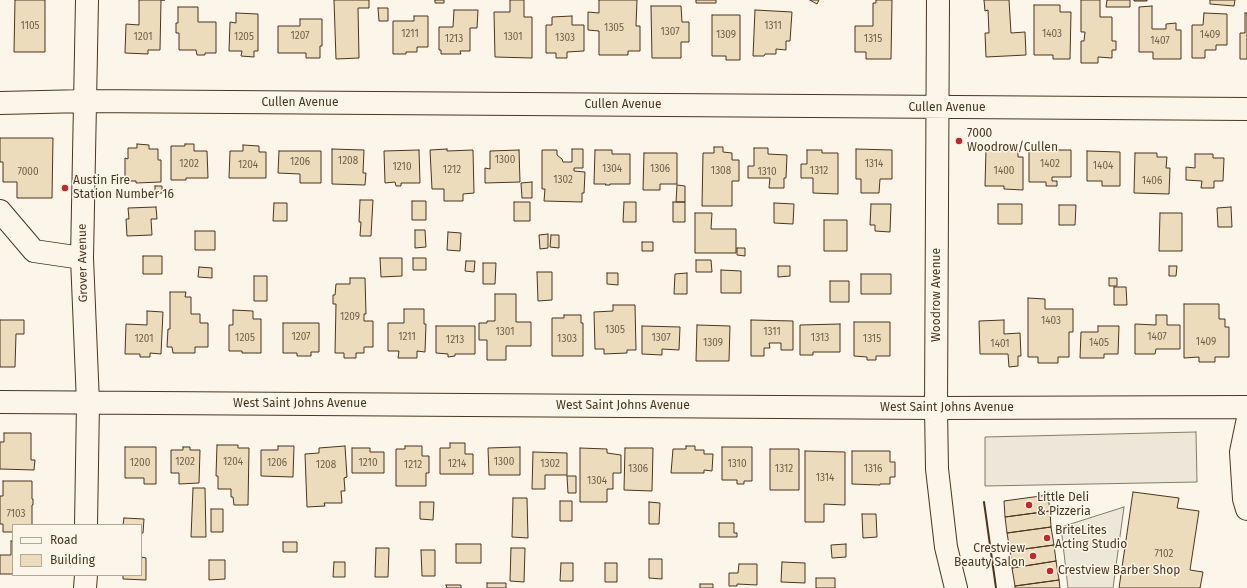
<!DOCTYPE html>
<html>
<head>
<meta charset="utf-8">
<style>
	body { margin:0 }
	#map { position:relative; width:1247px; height:588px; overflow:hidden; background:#fbf6e9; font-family:"Fira Sans",sans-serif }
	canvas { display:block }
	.legend { position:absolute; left:12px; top:524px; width:130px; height:52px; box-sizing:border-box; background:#fbf6e9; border:1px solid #b4a999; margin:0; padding:5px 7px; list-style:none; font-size:12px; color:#4a3520 }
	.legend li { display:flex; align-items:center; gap:8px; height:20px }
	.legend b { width:20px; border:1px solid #b4a999 }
</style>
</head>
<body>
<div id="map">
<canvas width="1247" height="588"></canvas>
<ul class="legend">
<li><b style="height:5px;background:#fbf6e9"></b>Road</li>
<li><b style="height:11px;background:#ecdcbc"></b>Building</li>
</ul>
</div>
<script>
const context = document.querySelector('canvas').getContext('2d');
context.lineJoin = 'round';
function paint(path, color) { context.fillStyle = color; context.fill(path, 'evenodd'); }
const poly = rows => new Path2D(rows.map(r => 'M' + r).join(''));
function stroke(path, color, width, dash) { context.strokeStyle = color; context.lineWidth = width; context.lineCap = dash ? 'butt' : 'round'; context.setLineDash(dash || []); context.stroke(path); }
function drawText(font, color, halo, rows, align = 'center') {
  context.font = font + ' "Fira Sans",sans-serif'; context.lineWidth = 3; context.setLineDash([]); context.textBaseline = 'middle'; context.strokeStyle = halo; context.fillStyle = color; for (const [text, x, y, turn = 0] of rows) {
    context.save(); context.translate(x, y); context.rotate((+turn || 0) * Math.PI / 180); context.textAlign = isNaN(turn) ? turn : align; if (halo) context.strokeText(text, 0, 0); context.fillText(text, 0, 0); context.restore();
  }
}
const parking = poly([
	[1196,432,1197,482,985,486,985,437,1196,432],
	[1124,507,1113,588,1068,588,1061,527,1124,507]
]);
const building = poly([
	[15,0,45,0,45,52,14,52,15,0],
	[139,0,165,0,161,0,160,50,148,50,148,54,125,53,126,24,139,25,139,0],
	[334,0,369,0,369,8,358,8,359,58,336,59,334,0],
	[435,0,444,0,444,3,435,3,435,0],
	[510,0,524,0,524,17,532,17,532,58,495,57,494,12,510,12,510,0],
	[599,0,637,0,636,26,640,26,640,51,628,51,628,55,599,55,599,31,588,30,588,12,599,13,599,0],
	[696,0,716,0,716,3,696,3,696,0],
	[810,0,819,0,817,4,810,0],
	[876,0,892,0,891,59,866,59,866,52,855,52,855,26,873,26,873,3,876,3,876,0],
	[984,0,1009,0,1011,33,1025,32,1026,55,986,57,985,33,989,33,988,10,985,11,984,0],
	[1081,0,1100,0,1100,17,1112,17,1112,41,1116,41,1116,50,1112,50,1112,58,1098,57,1098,63,1081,63,1081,41,1084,41,1085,32,1081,32,1081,0],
	[1107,0,1130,0,1130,7,1106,7,1107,0],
	[1134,0,1147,0,1147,1,1134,1,1134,0],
	[1210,0,1235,0,1234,6,1210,4,1210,0],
	[1034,5,1060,5,1060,12,1071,12,1070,59,1053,59,1053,55,1034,55,1034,5],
	[651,6,681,6,682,22,689,22,689,42,681,42,681,58,652,58,651,6],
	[1152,6,1152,29,1166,29,1166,24,1176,23,1176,30,1181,30,1181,59,1153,59,1153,52,1139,52,1139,7,1152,6],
	[178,7,198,7,198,22,216,22,216,53,205,53,205,55,197,55,196,50,179,50,179,33,176,33,176,23,178,23,178,7],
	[378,8,388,8,388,21,379,21,378,8],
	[454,10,478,10,477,28,470,28,470,51,460,51,461,54,441,54,441,50,439,50,439,27,453,27,454,10],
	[755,10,792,12,790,41,786,41,786,50,776,49,776,54,765,54,764,56,753,56,755,10],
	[236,13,258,14,258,51,254,51,254,57,241,56,242,51,229,51,230,22,236,23,236,13],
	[1204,13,1227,14,1227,45,1216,45,1216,50,1205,50,1205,58,1192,58,1192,25,1203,25,1204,13],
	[1245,13,1247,13,1247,59,1240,59,1240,33,1245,33,1245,13],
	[712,15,740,15,740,60,726,60,726,56,712,56,712,15],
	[414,16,428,16,428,47,417,47,417,52,406,52,406,54,393,54,393,21,414,21,414,16],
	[572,16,572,25,584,25,584,51,567,52,567,58,556,58,556,53,546,53,546,25,552,25,552,17,572,16],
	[300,19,322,19,322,46,320,46,320,58,306,58,306,53,278,53,278,26,300,26,300,19],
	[0,138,53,138,52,198,17,198,17,182,3,182,3,162,0,162,0,138],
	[137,144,149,145,149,149,158,149,158,160,161,160,161,182,136,183,136,181,125,181,125,158,128,159,128,148,137,148,137,144],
	[185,144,194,144,194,151,207,151,208,178,186,178,186,180,171,180,171,146,185,146,185,144],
	[243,145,259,146,259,152,266,152,266,178,229,178,230,151,243,151,243,145],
	[714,147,723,147,723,152,732,153,732,160,739,160,739,181,732,181,732,206,702,206,703,153,714,153,714,147],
	[754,148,768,148,768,154,787,155,786,178,784,178,784,188,769,188,770,178,748,178,748,166,754,166,754,148],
	[332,149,364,150,363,173,366,173,365,185,332,184,332,149],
	[447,149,447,151,473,150,474,193,463,194,463,201,444,201,444,189,432,189,430,150,447,149],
	[572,149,583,149,583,168,574,168,574,171,585,172,584,193,582,193,582,202,544,201,545,189,542,189,542,150,557,150,557,155,562,159,563,162,572,162,572,149],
	[856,149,892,150,892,179,880,179,879,193,861,193,861,179,856,179,856,149],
	[419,150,420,183,401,183,401,186,396,186,395,182,385,183,384,151,419,150],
	[519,150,520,182,485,183,485,168,490,169,490,151,519,150],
	[595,150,612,150,612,154,630,154,630,184,610,184,610,185,605,185,606,184,594,184,595,150],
	[807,150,822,150,822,153,838,153,838,194,813,193,813,178,801,178,801,164,807,164,807,150],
	[986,150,1018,151,1018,157,1023,157,1023,190,1004,189,1004,186,985,186,986,150],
	[1029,150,1071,150,1071,177,1052,177,1052,181,1057,181,1057,186,1046,186,1046,182,1029,182,1029,150],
	[279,151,321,151,321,183,300,183,300,174,278,173,279,151],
	[1087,151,1120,152,1120,186,1102,186,1102,181,1087,181,1087,151],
	[644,153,677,153,677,184,660,184,660,190,643,190,644,153],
	[1135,153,1157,153,1157,157,1167,157,1166,168,1170,168,1169,194,1134,193,1135,153],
	[1195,154,1213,154,1213,158,1224,158,1223,181,1214,181,1214,188,1201,188,1202,181,1186,180,1186,167,1195,168,1195,154],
	[532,182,532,198,522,198,521,183,532,182],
	[677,185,685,186,685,202,676,202,677,185],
	[155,186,162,186,162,193,155,193,155,186],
	[360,200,373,200,371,236,360,236,361,222,359,222,360,200],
	[412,201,426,201,426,220,412,220,412,201],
	[514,202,530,202,530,221,514,221,514,202],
	[624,202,636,202,636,222,623,222,624,202],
	[673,202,685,202,685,222,673,222,673,202],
	[274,203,287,203,287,221,273,221,274,203],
	[774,203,794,204,793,224,774,223,774,203],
	[871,204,891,204,890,232,875,231,875,225,870,225,871,204],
	[998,204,1022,204,1022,224,998,224,998,204],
	[1059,205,1076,205,1075,225,1059,225,1059,205],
	[156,207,157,219,151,219,152,235,127,236,126,219,129,219,128,208,156,207],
	[1231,207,1232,227,1218,227,1217,208,1231,207],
	[695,213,712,213,711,229,736,229,736,253,695,253,695,213],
	[1160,213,1182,213,1182,251,1159,251,1160,213],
	[824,220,847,220,847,251,824,251,824,220],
	[415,230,425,230,426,247,415,248,415,230],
	[195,231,215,231,215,250,195,250,195,231],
	[448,232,461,233,460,251,447,250,448,232],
	[548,234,548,248,540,249,539,235,548,234],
	[551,235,559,235,559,248,550,247,551,235],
	[642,242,653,242,653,251,642,251,642,242],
	[737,248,745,248,745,256,737,255,737,248],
	[143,256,162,256,162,274,143,274,143,256],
	[380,258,402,258,402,276,381,277,380,258],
	[413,258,426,258,426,270,413,270,413,258],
	[696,260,711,260,712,272,696,272,696,260],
	[466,261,475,261,474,272,465,271,466,261],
	[483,263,496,263,495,284,483,284,483,263],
	[778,266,790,266,790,276,778,277,778,266],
	[1169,266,1177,266,1176,276,1169,276,1169,266],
	[199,267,212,268,212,278,198,277,199,267],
	[721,270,741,271,741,293,721,293,721,270],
	[537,272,552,272,552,300,538,301,537,272],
	[607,273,618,273,618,285,607,284,607,273],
	[687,273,687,294,674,294,675,274,687,273],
	[861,274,891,274,891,294,861,294,861,274],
	[254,276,267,276,267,301,254,301,254,276],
	[350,278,365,278,366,314,364,314,364,321,373,321,373,347,364,347,364,353,356,353,356,358,344,358,344,353,335,353,336,304,333,304,333,295,335,295,336,284,350,284,350,278],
	[1109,278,1117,278,1117,286,1109,286,1109,278],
	[830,281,849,281,849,302,830,302,830,281],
	[1114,287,1126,287,1127,305,1114,305,1114,287],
	[170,292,186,292,185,297,191,297,191,314,200,314,200,323,208,323,208,347,195,347,195,353,173,353,172,347,167,347,168,329,170,329,170,292],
	[495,294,516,294,516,322,531,322,531,346,506,346,506,360,487,360,487,340,479,340,479,323,487,323,487,321,495,321,495,294],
	[1028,298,1045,299,1045,309,1073,309,1073,332,1069,332,1069,357,1058,357,1058,363,1038,363,1038,357,1028,357,1028,298],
	[1184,304,1219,304,1219,319,1225,319,1225,327,1229,327,1229,357,1215,357,1215,362,1199,362,1199,357,1184,358,1184,304],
	[613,305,635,305,636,350,627,350,627,353,604,354,604,349,595,349,594,312,613,311,613,305],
	[404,309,424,309,424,324,426,324,425,352,417,351,417,358,398,358,399,351,388,351,388,323,404,323,404,309],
	[233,310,253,311,253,319,261,319,261,353,242,353,242,351,229,351,229,325,233,325,233,310],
	[147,311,163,312,161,354,150,353,150,357,140,357,140,354,125,354,126,324,147,325,147,311],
	[564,315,581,315,581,323,583,323,583,356,552,356,552,318,564,318,564,315],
	[1156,315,1167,315,1167,325,1180,325,1180,349,1156,349,1155,354,1135,354,1135,324,1156,325,1156,315],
	[0,320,24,320,24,334,16,334,15,367,0,367,0,320],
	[751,320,793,321,793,350,781,350,781,343,769,343,770,348,764,348,764,356,751,356,751,320],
	[1004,320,1004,334,1020,333,1021,356,1018,356,1018,366,1009,367,1008,354,980,354,979,321,1004,320],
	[854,322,890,322,890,356,876,356,876,360,867,360,867,357,854,356,854,322],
	[283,323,319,323,319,352,311,352,311,356,297,356,297,353,283,353,283,323],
	[840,324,840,352,813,352,813,355,800,355,800,325,840,324],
	[697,325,730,326,729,361,696,361,697,325],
	[436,326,475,326,475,354,455,354,455,356,448,357,448,354,436,353,436,326],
	[642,326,680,327,679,350,662,349,662,355,642,354,642,326],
	[1098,326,1119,326,1118,354,1104,354,1104,358,1080,358,1081,332,1098,332,1098,326],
	[4,433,31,433,31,460,35,460,34,470,0,469,0,442,4,442,4,433],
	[450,443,465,443,465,454,473,454,473,474,440,474,440,448,450,448,450,443],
	[217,445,238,445,238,448,249,448,248,505,234,505,233,497,231,497,231,489,218,489,218,476,216,476,217,445],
	[278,446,294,446,293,477,261,476,261,450,278,450,278,446],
	[345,446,347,477,344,478,345,491,341,491,342,503,324,503,325,506,307,507,305,454,319,453,319,448,345,446],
	[405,446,422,446,422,456,429,456,429,473,426,473,426,486,396,486,396,449,405,449,405,446],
	[686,446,695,446,695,450,704,450,704,454,713,454,712,471,704,470,704,473,671,473,673,449,686,449,686,446],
	[125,447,156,447,156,484,144,484,144,478,125,478,125,447],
	[183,447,190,447,190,450,200,450,199,483,179,484,179,473,171,473,171,450,183,450,183,447],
	[520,447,520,475,489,475,488,448,520,447],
	[722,447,752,447,752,481,744,481,744,484,737,484,737,480,722,480,722,447],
	[352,448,370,448,370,452,384,452,384,473,352,473,352,448],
	[580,448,607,449,607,453,621,455,621,473,613,473,613,489,607,489,607,502,580,502,580,448],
	[625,448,653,448,652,491,624,490,625,448],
	[770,449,799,449,799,490,770,490,770,449],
	[805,451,845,452,845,505,824,504,824,522,805,522,805,451],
	[852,451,890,451,890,462,895,462,895,477,890,477,890,484,880,484,880,485,852,484,852,451],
	[533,452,567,453,567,475,545,475,545,489,532,489,533,452],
	[567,476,576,476,576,493,568,493,567,476],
	[3,481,32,481,32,499,33,499,33,505,32,505,32,525,13,525,13,532,3,532,3,524,0,524,0,496,3,496,3,481],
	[193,488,205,488,206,537,191,537,193,488],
	[1133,492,1179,498,1177,508,1199,511,1190,570,1203,572,1200,588,1119,588,1133,492],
	[1048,495,1050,511,1005,517,1004,501,1048,495],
	[513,498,527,498,528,538,512,537,513,498],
	[560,501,572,501,572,521,560,521,560,501],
	[420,502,434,502,433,520,420,519,420,502],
	[649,502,660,503,659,524,649,524,649,502],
	[211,509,223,509,223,532,211,532,211,509],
	[1050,511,1051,527,1007,533,1005,517,1050,511],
	[862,514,876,514,877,537,863,538,862,514],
	[124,518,144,519,143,533,141,533,141,525,123,525,124,518],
	[719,523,734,523,734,533,737,533,737,537,719,537,719,523],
	[1051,527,1054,545,1010,551,1007,533,1051,527],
	[11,541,13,541,13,574,0,574,0,555,11,555,11,541],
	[283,542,297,542,297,552,283,552,283,542],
	[456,544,481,544,481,563,456,563,456,544],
	[846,544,846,557,832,558,831,545,846,544],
	[1054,545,1056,561,1012,568,1010,551,1054,545],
	[376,548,389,548,388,577,375,577,376,548],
	[511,548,525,548,524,582,510,581,511,548],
	[421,550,435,550,435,576,422,576,421,550],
	[141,557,146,558,146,580,123,579,123,575,141,575,141,557],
	[649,559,662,559,662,579,649,578,649,559],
	[209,560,225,560,225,579,209,580,209,560],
	[1056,561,1059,580,1015,586,1012,568,1056,561],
	[334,562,345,562,345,577,333,577,334,562],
	[782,562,805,563,805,583,781,582,782,562],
	[561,563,573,563,573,581,560,581,561,563],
	[605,563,617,563,617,582,605,582,605,563],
	[739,564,757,564,757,585,737,584,737,586,729,586,729,573,738,573,739,564],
	[816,578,835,578,835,588,816,588,816,578],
	[1059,580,1060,588,1015,588,1015,586,1059,580],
	[487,583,506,583,506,588,487,588,487,583],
	[700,584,713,584,713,588,700,588,700,584],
	[446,585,461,585,461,588,447,588,446,585]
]);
const minor = poly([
	[938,0,936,408,937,469,946,547,956,588],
	[0,103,85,101,1247,109],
	[0,211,34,251,82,258],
	[0,402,936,408,1247,407],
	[1247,423,1241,452,1244,499,1247,509],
	[86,525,88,403,82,258,87,0],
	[85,588,86,575]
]);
const wall = poly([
	[984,502,996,588]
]);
const markers = [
	[959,141,4,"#c62828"],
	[65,188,4,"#c62828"],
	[1029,505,4,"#c62828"],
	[1047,538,4,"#c62828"],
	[1033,556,4,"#c62828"],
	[1050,571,4,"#c62828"]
];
const numberNames = [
	["1105",30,26],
	["1311",773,26],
	["1305",614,28],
	["1307",670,32],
	["1211",410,34],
	["1403",1052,34],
	["1309",726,35],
	["1409",1210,35],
	["1207",300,36],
	["1201",143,37],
	["1205",244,37],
	["1301",513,37],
	["1303",565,38],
	["1213",454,39],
	["1315",873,39],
	["1407",1160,41],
	["1300",505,160],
	["1208",348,161],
	["1206",300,162],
	["1202",189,164],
	["1314",874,164],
	["1402",1050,164],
	["1204",248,165],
	["1404",1103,166],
	["1210",402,167],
	["1304",612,169],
	["1306",660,169],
	["1212",452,170],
	["1308",721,171],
	["1312",819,171],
	["1400",1004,171],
	["7000",28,172],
	["1310",767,172],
	["1302",563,180],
	["1406",1152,181],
	["1209",350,317],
	["1403",1051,321],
	["1305",615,330],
	["1301",505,332],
	["1311",772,332],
	["1207",301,337],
	["1211",407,337],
	["1407",1157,337],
	["1205",245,338],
	["1307",661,338],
	["1313",820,338],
	["1201",144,339],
	["1303",567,339],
	["1315",872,339],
	["1213",455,340],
	["1409",1206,342],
	["1309",713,343],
	["1405",1099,343],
	["1401",1000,344],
	["1202",185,462],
	["1204",233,462],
	["1300",504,462],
	["1200",140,463],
	["1206",277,463],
	["1210",368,463],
	["1214",457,464],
	["1302",550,464],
	["1310",737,464],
	["1208",326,465],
	["1212",413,465],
	["1306",638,469],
	["1312",784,469],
	["1316",873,469],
	["1314",825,478],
	["1304",597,481],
	["7103",16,514],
	["7102",1164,554]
];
const streetNames = [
	["Cullen Avenue",300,103],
	["Cullen Avenue",623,105],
	["Cullen Avenue",947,108],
	["Grover Avenue",83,263,-91],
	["Woodrow Avenue",937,295,-90],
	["West Saint Johns Avenue",300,404],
	["West Saint Johns Avenue",623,406],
	["West Saint Johns Avenue",947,408]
];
const poiNames = [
	["7000",967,134],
	["Woodrow/Cullen",967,148],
	["Austin Fire",73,181],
	["Station Number 16",73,195],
	["Little Deli",1037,498],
	["& Pizzeria",1037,512],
	["BriteLites",1055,531],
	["Acting Studio",1055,545],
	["Crestview",1025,549,"right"],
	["Beauty Salon",1025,563,"right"],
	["Crestview Barber Shop",1058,571]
];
paint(parking, '#ede7d9');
stroke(parking, '#887966', 1);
paint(building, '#ecdcbc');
stroke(building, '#4a3520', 1);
stroke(minor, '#4a3520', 24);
stroke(minor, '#fbf6e9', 22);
stroke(wall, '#4a3520', 2);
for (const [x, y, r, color] of markers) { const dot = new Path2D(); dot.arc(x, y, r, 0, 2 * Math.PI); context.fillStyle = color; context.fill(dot); stroke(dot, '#fbf6e9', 1.5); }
drawText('10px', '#725f47', null, numberNames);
drawText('12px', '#4a3520', '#fbf6e9', streetNames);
drawText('12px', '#4a3520', '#fbf6e9', poiNames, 'left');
</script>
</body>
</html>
